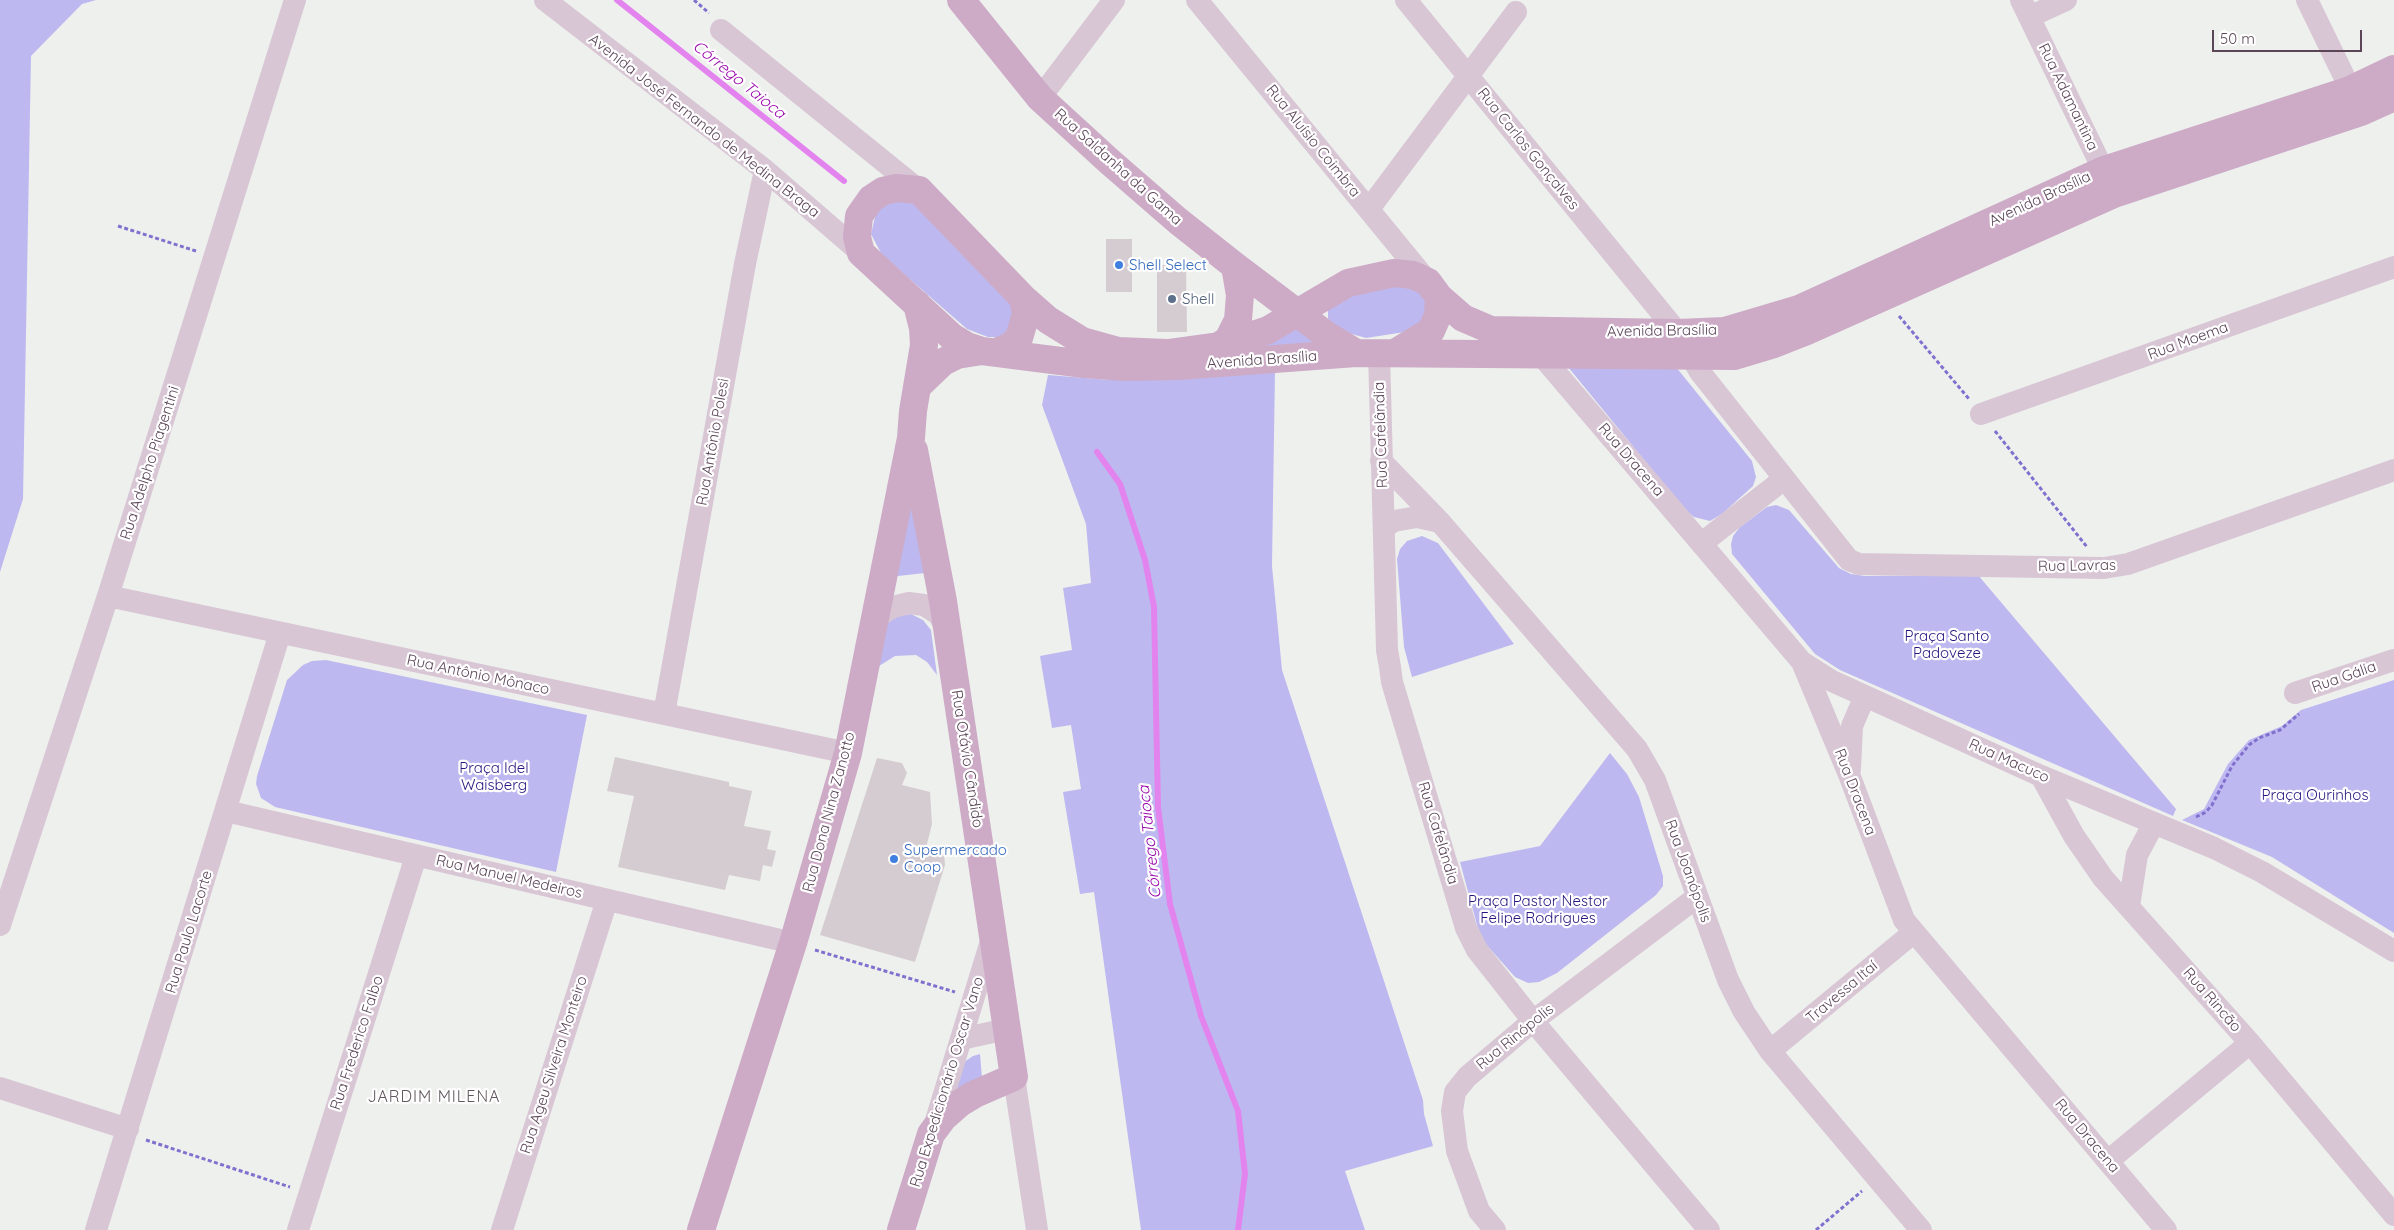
<!DOCTYPE html>
<html>
<head>
<meta charset="utf-8">
<style>
	body { margin:0 }
	#map { position:relative; width:2394px; height:1230px; overflow:hidden; background:#eef0ed; font-family:Quicksand,sans-serif }
	canvas { display:block }
	.scale { position:absolute; left:2212px; top:30px; width:150px; height:22px; box-sizing:border-box; border:2px solid #5b4557; border-top:0; padding-left:6px; font-size:15px; line-height:18px; white-space:nowrap; color:#5b4557; -webkit-text-stroke:4px #fff; paint-order:stroke }
</style>
</head>
<body>
<div id="map">
<canvas width="2394" height="1230"></canvas>
<div class="scale">50 m</div>
</div>
<script>
const context = document.querySelector('canvas').getContext('2d');
context.lineJoin = 'round';
function paint(path, color) { context.fillStyle = color; context.fill(path, 'evenodd'); }
const poly = rows => new Path2D(rows.map(r => 'M' + r).join(''));
function stroke(path, color, width, dash) { context.strokeStyle = color; context.lineWidth = width; context.lineCap = dash ? 'butt' : 'round'; context.setLineDash(dash || []); context.stroke(path); }
function drawText(font, color, halo, rows, align = 'center') {
  context.font = font + ' Quicksand,sans-serif'; context.lineWidth = 4.5; context.setLineDash([]); context.textBaseline = 'middle'; context.strokeStyle = halo; context.fillStyle = color; for (const [text, x, y, turn = 0] of rows) {
    context.save(); context.translate(x, y); context.rotate((+turn || 0) * Math.PI / 180); context.textAlign = isNaN(turn) ? turn : align; if (halo) context.strokeText(text, 0, 0); context.fillText(text, 0, 0); context.restore();
  }
}
const green = poly([
	[0,0,96,0,82,4,31,56,23,499,0,572],
	[896,199,910,200,1018,306,1006,337,988,337,967,329,882,255,871,234,875,217,881,207],
	[1377,280,1421,290,1427,306,1422,321,1405,332,1366,338,1341,331,1328,319,1328,308],
	[1291,324,1324,346,1237,346],
	[1568,367,1676,367,1752,461,1756,477,1753,486,1722,514,1710,521,1694,517,1686,511],
	[1275,371,1272,566,1282,670,1423,1100,1424,1114,1433,1146,1345,1171,1365,1230,1141,1230,1094,892,1080,894,1063,792,1081,789,1071,725,1052,728,1040,656,1072,650,1063,588,1091,583,1086,524,1042,405,1048,375,1111,380],
	[908,482,925,573,889,577],
	[1776,505,1789,510,1839,568,1851,574,1865,576,1978,575,2176,809,2173,816,1840,670,1815,654,1732,554,1731,544,1733,536,1740,527,1767,507],
	[1422,536,1438,543,1514,644,1412,677,1404,647,1397,559,1400,549,1407,541],
	[911,614,923,620,931,630,937,675,927,662,916,655,895,656,879,666,886,623,897,615],
	[326,660,587,715,556,872,275,807,261,798,256,784,257,776,287,680,303,665,312,661],
	[2394,680,2394,933,2272,857,2182,820,2204,809,2228,764,2249,740,2282,726,2301,710],
	[1610,753,1627,774,1639,797,1663,876,1663,886,1656,895,1557,973,1539,982,1528,983,1515,977,1484,942,1477,925,1460,862,1540,846],
	[980,1054,982,1078,959,1090,955,1086,964,1062,973,1056]
]);
const stream = poly([
	[617,0,844,181],
	[1097,452,1120,484,1145,560,1154,607,1158,807,1170,904,1201,1016,1238,1111,1245,1174,1238,1230]
]);
const building = poly([
	[1106,239,1132,239,1132,292,1106,292],
	[1157,265,1186,265,1187,332,1157,332],
	[615,757,729,782,729,786,752,791,744,826,771,831,767,849,776,851,772,867,763,865,760,881,729,875,725,890,618,867,634,796,607,791],
	[877,758,902,763,907,773,902,785,930,792,932,824,926,848,944,854,945,865,915,962,820,935]
]);
const path = poly([
	[694,0,709,13],
	[118,226,196,251],
	[1899,316,1969,399],
	[1995,431,2087,547],
	[2196,817,2206,812,2212,805,2232,766,2249,745,2259,738,2280,730,2299,714],
	[815,950,955,992],
	[146,1140,290,1187],
	[1816,1230,1862,1191]
]);
const minor = poly([
	[545,0,765,170,861,253],
	[1197,0,1428,282],
	[1406,0,1678,333,1700,372,1849,560,1859,564,2104,568,2128,564,2394,470],
	[2021,0,2111,186],
	[2307,0,2358,105],
	[2029,17,2066,0],
	[721,30,919,190],
	[1040,98,1114,0],
	[1369,209,1516,12],
	[1379,353,1387,650,1390,667,1392,682,1466,928,1477,950,1533,1021,1709,1230],
	[1541,355,1802,662,1850,777,1904,920,2166,1230],
	[1981,414,2394,267],
	[1381,461,1440,522,1637,749,1655,780,1728,980,1744,1012,1770,1051,1921,1230],
	[1384,527,1394,521,1417,517,1440,522],
	[1702,543,1784,479],
	[108,596,848,753],
	[874,619,893,607,909,603,924,605,938,614,946,627],
	[1802,662,1832,681,2041,776,2214,848,2262,872,2394,951],
	[2295,693,2394,660],
	[664,714,745,264,765,170],
	[1850,769,1852,726,1865,696],
	[2041,776,2074,836,2103,878,2250,1043,2394,1215],
	[226,811,793,943],
	[2129,906,2137,855,2154,823],
	[0,925,108,596,295,0],
	[961,1039,1007,1029],
	[1770,1051,1913,933],
	[1014,1077,1037,1230],
	[0,1088,128,1129],
	[933,1130,992,938],
	[2108,1161,2250,1043],
	[96,1230,280,633],
	[298,1230,416,856],
	[502,1230,607,900],
	[1495,1230,1479,1211,1457,1151,1452,1111,1455,1092,1467,1077,1533,1021,1697,897]
]);
const major = poly([
	[961,0,1040,98,1110,162,1178,221,1235,266,1325,334,1356,353],
	[2394,69,2350,90,2104,170,1799,309,1725,331,1678,333,1491,330,1463,318,1439,297,1428,282,1413,275,1394,273,1348,283,1268,330,1219,346,1168,353,1118,351,1082,341,1048,320,1023,298,919,190,896,188,883,191,871,199,859,216,857,237,861,253,952,337,967,346,982,351,1084,364,1124,367,1179,366,1356,353,1734,356,1774,344,1807,331,2114,194,2361,112,2394,97],
	[1219,346,1228,340,1238,320,1240,295,1235,266],
	[996,352,1011,346,1019,338,1026,314,1023,298],
	[1395,353,1431,331,1438,315,1439,297],
	[919,385,943,362,957,355,982,351],
	[701,1230,793,943,848,753,911,438,913,411,924,345,923,328,917,304],
	[901,1230,931,1134,943,1118,960,1103,975,1094,1014,1077,943,601,914,450]
]);
const markers = [
	[1119,265,5,"#3f7fe0"],
	[1172,299,5,"#5c6f8a"],
	[894,859,5,"#3f7fe0"]
];
const streetNames = [
	["Rua Adamantina",2068,97,64],
	["Avenida José Fernando de Medina Braga",704,126,38],
	["Rua Aluísio Coimbra",1313,141,51],
	["Rua Carlos Gonçalves",1528,149,51],
	["Rua Saldanha da Gama",1118,167,42],
	["Avenida Brasília",2040,199,-25],
	["Avenida Brasília",1662,331,-1],
	["Rua Moema",2188,341,-20],
	["Avenida Brasília",1262,360,-4],
	["Rua Cafelândia",1381,435,-92],
	["Rua Antônio Polesi",713,442,-80],
	["Rua Dracena",1631,460,49],
	["Rua Adelpho Piagentini",150,463,-72],
	["Rua Lavras",2077,566,-1],
	["Rua Antônio Mônaco",478,675,12],
	["Rua Gália",2344,677,-19],
	["Rua Otávio Cândido",967,759,81],
	["Rua Macuco",2009,761,24],
	["Rua Dracena",1855,792,69],
	["Rua Dona Nina Zanotto",829,812,-75],
	["Rua Cafelândia",1438,833,73],
	["Rua Joanópolis",1688,871,70],
	["Rua Manuel Medeiros",509,877,13],
	["Rua Paulo Lacorte",189,932,-73],
	["Travessa Itaí",1842,992,-40],
	["Rua Rincão",2212,1000,49],
	["Rua Rinópolis",1515,1037,-39],
	["Rua Frederico Falbo",357,1043,-72],
	["Rua Ageu Silveira Monteiro",554,1065,-72],
	["Rua Expedicionário Oscar Vano",947,1082,-73],
	["Rua Dracena",2087,1136,50]
];
const shopNames = [
	["Shell Select",1129,265],
	["Supermercado",904,850],
	["Coop",904,867]
];
const serviceNames = [
	["Shell",1182,299]
];
const parkNames = [
	["Praça Santo",1947,636],
	["Padoveze",1947,653],
	["Praça Idel",494,768],
	["Waisberg",494,785],
	["Praça Ourinhos",2315,795],
	["Praça Pastor Nestor",1538,901],
	["Felipe Rodrigues",1538,918]
];
const waterNames = [
	["Córrego Taioca",739,80,39],
	["Córrego Taioca",1150,842,-96]
];
const neighbourhoodNames = [
	["JARDIM MILENA",434,1097]
];
paint(green, '#bdb9f0');
stroke(stream, '#e384ee', 6);
paint(building, '#d5ccd1');
stroke(path, '#8270cf', 3, [4, 2.5]);
stroke(minor, '#d8c6d5', 22);
stroke(major, '#cdabc7', 28);
for (const [x, y, r, color] of markers) { const dot = new Path2D(); dot.arc(x, y, r, 0, 2 * Math.PI); context.fillStyle = color; context.fill(dot); stroke(dot, '#fff', 2); }
drawText('15px', '#5b4557', '#fff', streetNames);
drawText('15px', '#366cbe', '#fff', shopNames, 'left');
drawText('15px', '#4e5e75', '#fff', serviceNames, 'left');
drawText('15px', '#27147e', '#fff', parkNames);
drawText('italic 16px', '#9908ab', '#fff', waterNames);
context.letterSpacing = '1px';
drawText('16px', '#625960', '#fff', neighbourhoodNames);
context.letterSpacing = '0px';
</script>
</body>
</html>
